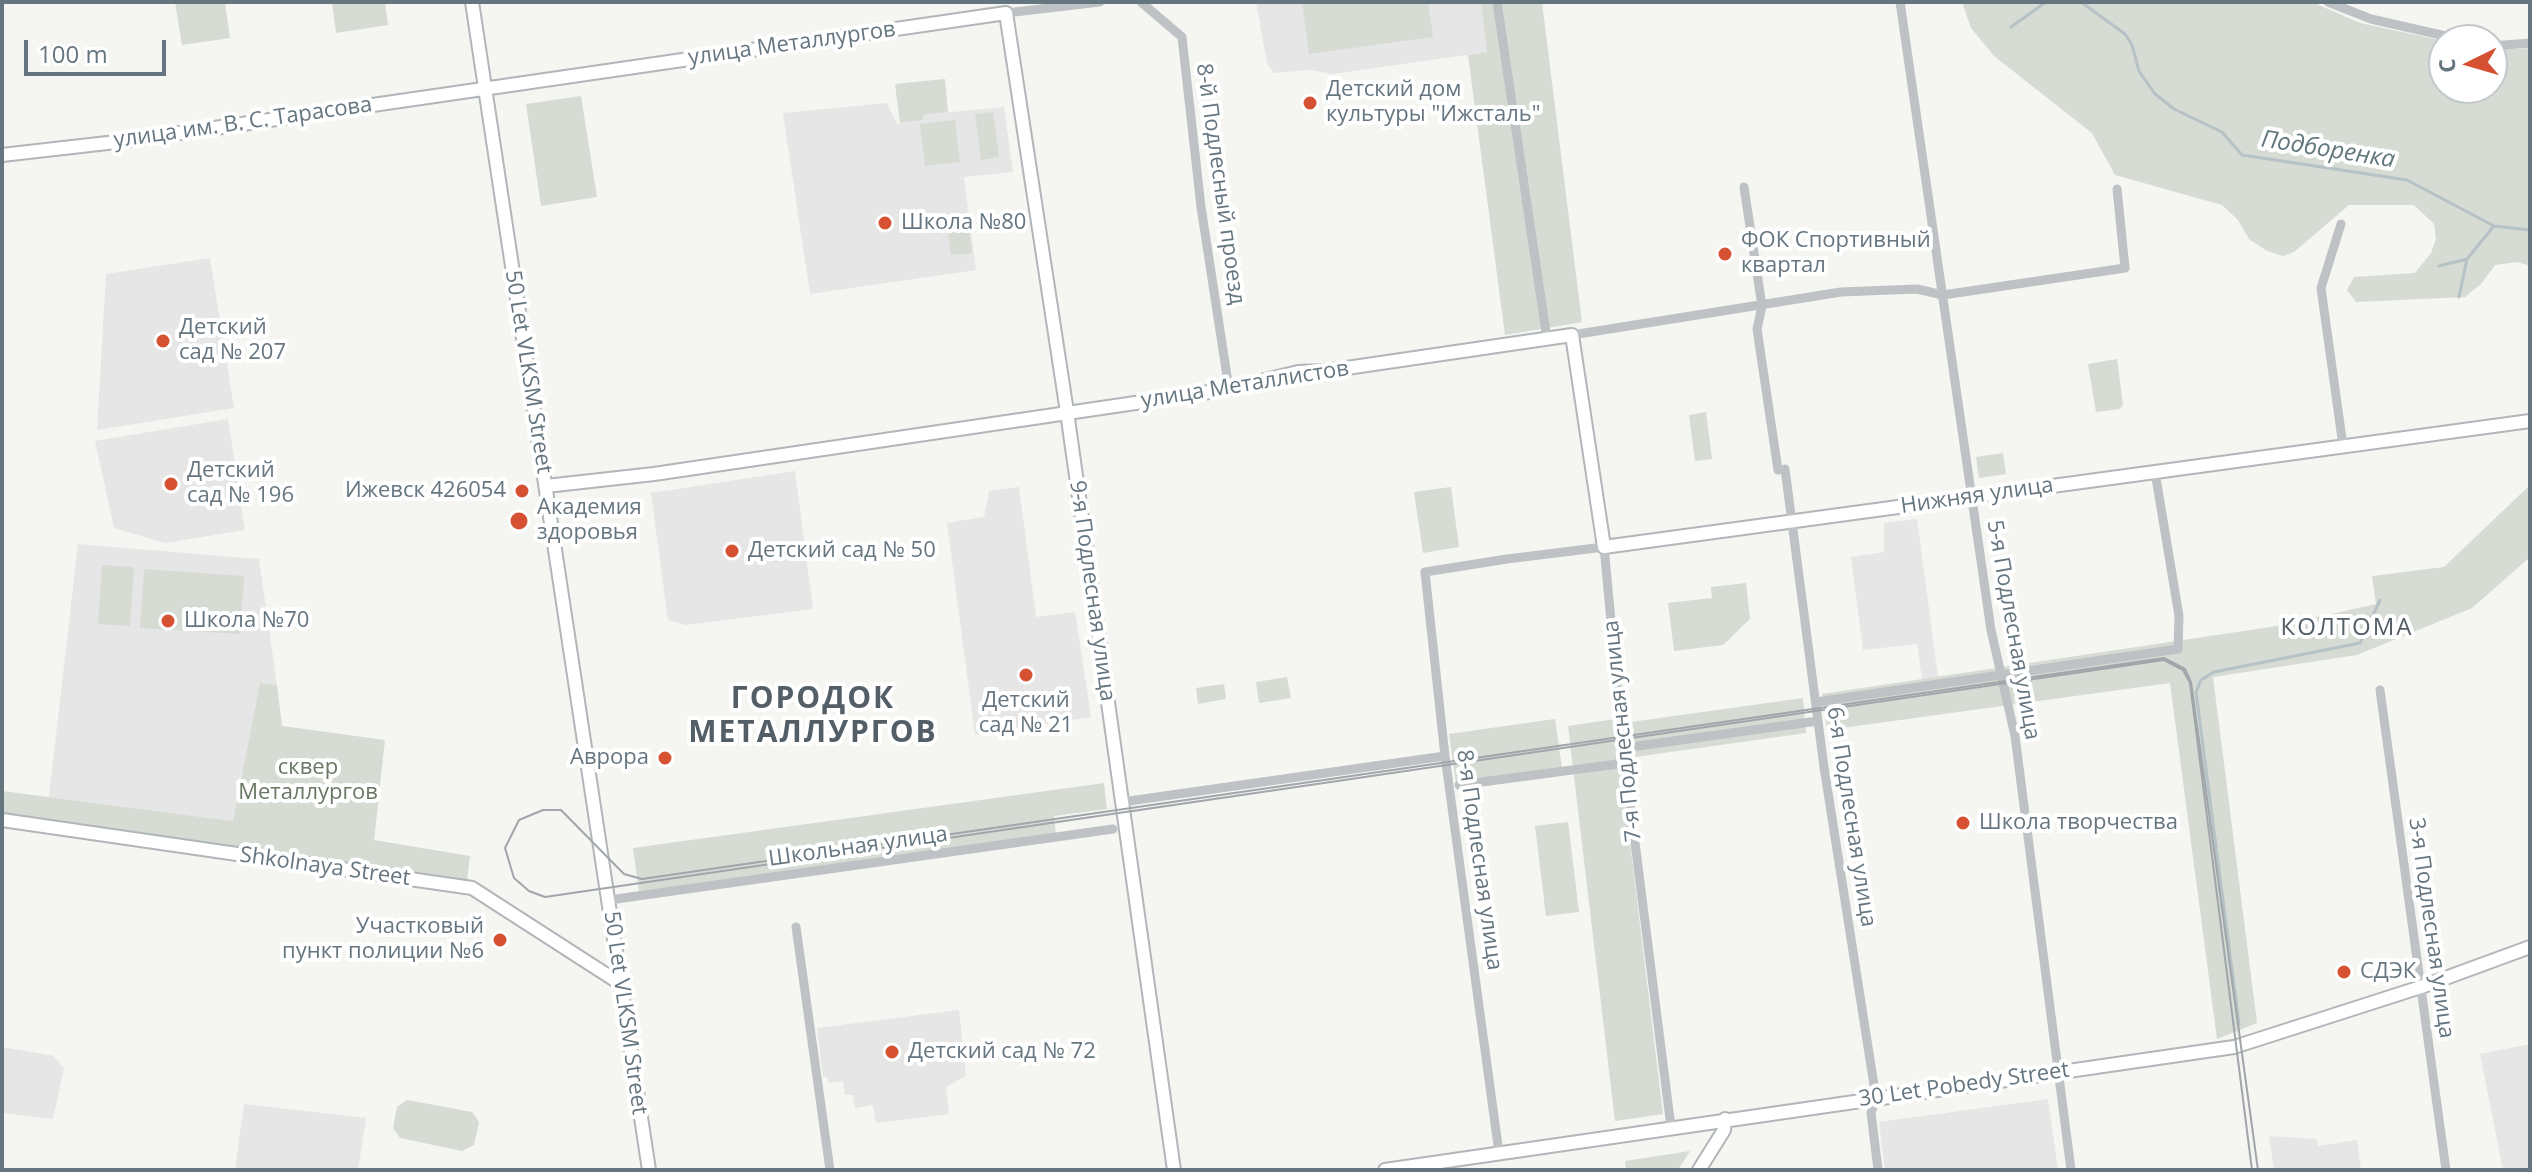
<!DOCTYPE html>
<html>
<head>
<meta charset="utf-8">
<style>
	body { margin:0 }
	#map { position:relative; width:2532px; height:1172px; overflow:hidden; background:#f5f5f1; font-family:"Open Sans",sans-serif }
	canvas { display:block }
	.frame { position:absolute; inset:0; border:4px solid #667680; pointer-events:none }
	.north { position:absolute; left:2428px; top:24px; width:80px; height:80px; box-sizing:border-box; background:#fff; border:2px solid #c2c8cc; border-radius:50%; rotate:265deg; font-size:22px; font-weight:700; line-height:32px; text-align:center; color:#667680 }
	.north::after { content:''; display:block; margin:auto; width:28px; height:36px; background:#d55131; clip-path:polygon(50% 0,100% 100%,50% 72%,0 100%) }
	.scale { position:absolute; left:24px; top:40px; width:142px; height:36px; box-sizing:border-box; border:4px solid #667680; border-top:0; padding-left:10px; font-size:24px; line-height:28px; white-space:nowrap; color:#667680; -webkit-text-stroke:6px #fff; paint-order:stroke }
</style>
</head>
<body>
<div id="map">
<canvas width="2532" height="1172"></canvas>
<div class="frame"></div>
<div class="north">С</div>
<div class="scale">100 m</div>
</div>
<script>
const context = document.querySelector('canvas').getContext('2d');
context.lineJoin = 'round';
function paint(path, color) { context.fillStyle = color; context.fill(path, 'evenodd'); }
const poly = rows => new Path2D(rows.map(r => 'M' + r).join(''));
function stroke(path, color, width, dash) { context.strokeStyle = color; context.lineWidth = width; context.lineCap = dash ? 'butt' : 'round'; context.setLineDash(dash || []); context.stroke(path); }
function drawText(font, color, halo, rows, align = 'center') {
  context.font = font + ' "Open Sans",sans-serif'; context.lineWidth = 8; context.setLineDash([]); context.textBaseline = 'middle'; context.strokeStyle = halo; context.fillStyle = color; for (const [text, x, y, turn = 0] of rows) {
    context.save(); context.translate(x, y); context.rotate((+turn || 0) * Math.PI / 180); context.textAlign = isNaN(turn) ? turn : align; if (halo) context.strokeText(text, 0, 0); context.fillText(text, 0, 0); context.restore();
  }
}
const built = poly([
	[1256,2,1481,2,1487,52,1333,74,1310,70,1274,73,1267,63],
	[887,103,897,124,922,120,922,115,1004,107,1013,172,964,177,976,270,810,294,783,113],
	[210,258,234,408,97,430,106,274],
	[228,419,245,530,165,543,114,528,95,441],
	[795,471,813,609,685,625,668,620,651,493],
	[1019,487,1036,617,1075,612,1091,717,975,735,947,523,984,517,989,491],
	[1917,519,1938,677,1922,679,1917,644,1863,650,1851,557,1884,552,1884,523],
	[78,544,259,559,277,685,260,684,233,821,49,797],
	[959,1010,966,1076,946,1087,949,1114,876,1123,873,1105,855,1108,853,1095,845,1095,843,1081,828,1083,827,1077,823,1077,817,1028],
	[2530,1044,2530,1170,2503,1170,2480,1054],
	[2,1047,54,1056,64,1069,53,1119,2,1113],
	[2048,1099,2058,1170,1885,1170,1879,1122],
	[244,1104,366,1118,358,1170,235,1170],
	[2269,1136,2317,1139,2318,1146,2357,1140,2361,1170,2274,1170]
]);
const green = poly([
	[175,2,225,2,230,38,182,45],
	[332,2,385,2,388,25,336,33],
	[1302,2,1428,2,1433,37,1309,54],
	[1481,2,1542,2,1582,322,1505,335,1468,55,1487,52],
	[1962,2,2312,2,2360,23,2444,41,2444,88,2492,88,2492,50,2530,48,2530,266,2518,262,2495,265,2481,284,2465,297,2356,302,2347,290,2354,277,2415,273,2431,253,2436,239,2434,224,2414,205,2349,205,2294,252,2283,256,2267,251,2249,239,2238,220,2222,205,2115,175,2092,133,1994,56,1971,28],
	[945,79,948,112,923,115,923,120,900,123,895,84],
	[581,96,597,197,541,206,526,104],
	[993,112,999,157,981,160,975,114],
	[955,120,960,162,925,166,920,124],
	[967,213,972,253,951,255,946,215],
	[2117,359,2123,405,2120,409,2096,412,2088,364],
	[1706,412,1712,459,1695,461,1689,415],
	[2003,453,2006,474,1979,478,1976,457],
	[2530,485,2530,557,2472,608,2357,655,2213,677,2257,1023,2217,1039,2170,683,1827,730,1822,694,2277,626,2376,604,2372,576,2444,567],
	[1451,487,1459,547,1423,553,1414,492],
	[102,565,134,567,130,626,98,624],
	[144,569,244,576,240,634,140,628],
	[1746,583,1750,619,1723,645,1674,651,1668,603,1712,598,1711,587],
	[1287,677,1291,698,1259,703,1256,682],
	[260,683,277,685,282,726,385,740,374,840,470,856,467,881,2,817,2,791,233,821],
	[1224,684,1226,699,1198,704,1196,688],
	[1803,698,1806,733,1635,757,1631,722],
	[1555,719,1563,775,1457,790,1449,734],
	[1615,719,1663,1114,1615,1121,1568,726],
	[1104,783,1107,809,1054,816,1056,836,639,892,633,848],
	[1568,822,1579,912,1546,916,1535,826],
	[407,1100,472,1112,479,1122,474,1145,462,1151,400,1138,393,1128,397,1107],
	[1690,1151,1678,1170,1626,1170,1625,1161]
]);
const stream = poly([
	[2081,2,2125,34,2132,45,2139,71,2155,94,2174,109,2222,132,2242,155,2407,180,2494,226,2530,230],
	[2011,27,2046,2],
	[2439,266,2467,259],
	[2459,297,2467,259,2493,227],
	[2239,1024,2196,692,2201,680,2214,672,2360,643,2380,600]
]);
const street = poly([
	[1141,2,1182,37,1201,207,1229,389],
	[1497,2,1547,339],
	[1900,2,1991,630,2015,736,2071,1170],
	[2328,2,2371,19,2463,40],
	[1006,13,1100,2],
	[2492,46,2530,43],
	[1744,187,1762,306,1757,329,1778,470],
	[2341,224,2321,288,2343,446],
	[1572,335,1841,292,1917,289,1943,295,2125,268,2117,189],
	[1785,469,1824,767,1874,1085,1876,1097,1871,1113,1878,1170],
	[2380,690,2446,1170],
	[1816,702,2178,649,2179,616,2155,472],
	[1623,748,1818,721],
	[1459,785,1625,763],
	[1122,802,1445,756],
	[609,900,1113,829],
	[796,927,830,1170],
	[1499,1153,1445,756,1425,572,1507,559,1604,547,1623,748,1671,1127]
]);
const secondary = poly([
	[472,2,649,1170],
	[2,155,125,141,1006,13,1067,412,1174,1170],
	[546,486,654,474,1142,402,1229,389,1298,372,1326,371,1572,335,1604,547,2530,421],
	[2,820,472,888,621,984],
	[1385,1170,2234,1047,2421,987,2530,947],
	[1699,1170,1724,1130,1725,1119]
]);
const tram = poly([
	[2252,1170,2190,683,2183,670,2164,660,545,897,529,891,514,878,505,848,519,820,543,810,561,810,624,874,642,879,2164,658,2185,669,2191,682,2258,1170]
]);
const markers = [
	[1310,103,8,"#d55131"],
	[885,223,8,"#d55131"],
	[1725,254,8,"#d55131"],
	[163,341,8,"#d55131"],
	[171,484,8,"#d55131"],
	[522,491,8,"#d55131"],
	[519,521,10,"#d55131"],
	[732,551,8,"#d55131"],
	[168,621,8,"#d55131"],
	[1026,675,8,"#d55131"],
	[665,758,8,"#d55131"],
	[1963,823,8,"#d55131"],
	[500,940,8,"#d55131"],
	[2344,972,8,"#d55131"],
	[892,1052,8,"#d55131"]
];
const streetNames = [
	["улица Металлургов",792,44,-8],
	["улица им. В. С. Тарасова",243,123,-8],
	["8-й Подлесный проезд",1220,184,82],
	["50 Let VLKSM Street",528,372,81],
	["улица Металлистов",1245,385,-9],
	["Нижняя улица",1977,496,-8],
	["9-я Подлесная улица",1092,591,82],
	["5-я Подлесная улица",2013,630,80],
	["7-я Подлесная улица",1623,731,-96],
	["6-я Подлесная улица",1851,817,81],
	["Школьная улица",858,847,-8],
	["8-я Подлесная улица",1479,860,82],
	["Shkolnaya Street",325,867,8],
	["3-я Подлесная улица",2431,928,82],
	["50 Let VLKSM Street",625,1013,82],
	["30 Let Pobedy Street",1964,1085,-8]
];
const poiNames = [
	["Детский дом",1326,90],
	["культуры \"Ижсталь\"",1326,115],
	["Школа №80",901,223],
	["ФОК Спортивный",1741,241],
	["квартал",1741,266],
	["Детский",179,328],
	["сад № 207",179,353],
	["Детский",187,471],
	["сад № 196",187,496],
	["Ижевск 426054",506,491,"right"],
	["Академия",537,508],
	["здоровья",537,533],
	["Детский сад № 50",748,551],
	["Школа №70",184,621],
	["Детский",1026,701,"center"],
	["сад № 21",1026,726,"center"],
	["Аврора",649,758,"right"],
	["Школа творчества",1979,823],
	["Участковый",484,927,"right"],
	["пункт полиции №6",484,952,"right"],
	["СДЭК",2360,972],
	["Детский сад № 72",908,1052]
];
const parkNames = [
	["сквер",308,768],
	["Металлургов",308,793]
];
const waterNames = [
	["Подборенка",2328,150,9]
];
const neighbourhoodNames = [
	["КОЛТОМА",2347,628]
];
const districtNames = [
	["ГОРОДОК",813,699],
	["МЕТАЛЛУРГОВ",813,733]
];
paint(built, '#e5e6e5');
paint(green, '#d6dbd3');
stroke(stream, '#b7c2c6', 3);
stroke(secondary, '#b1b6b9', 16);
stroke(street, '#bec2c5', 9);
stroke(secondary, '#fff', 12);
stroke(tram, '#a0a6aa', 2);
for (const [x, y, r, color] of markers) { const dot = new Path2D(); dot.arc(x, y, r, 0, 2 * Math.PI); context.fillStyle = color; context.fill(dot); stroke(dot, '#fff', 3); }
drawText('22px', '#667680', '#fff', streetNames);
drawText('22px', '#667680', '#fff', poiNames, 'left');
drawText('22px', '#697864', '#fff', parkNames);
drawText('italic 24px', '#62777d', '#fff', waterNames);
context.letterSpacing = '2px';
drawText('24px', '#535e66', '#fff', neighbourhoodNames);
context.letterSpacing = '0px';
context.letterSpacing = '2px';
drawText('bold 30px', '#535e66', '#fff', districtNames);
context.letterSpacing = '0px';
</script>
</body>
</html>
